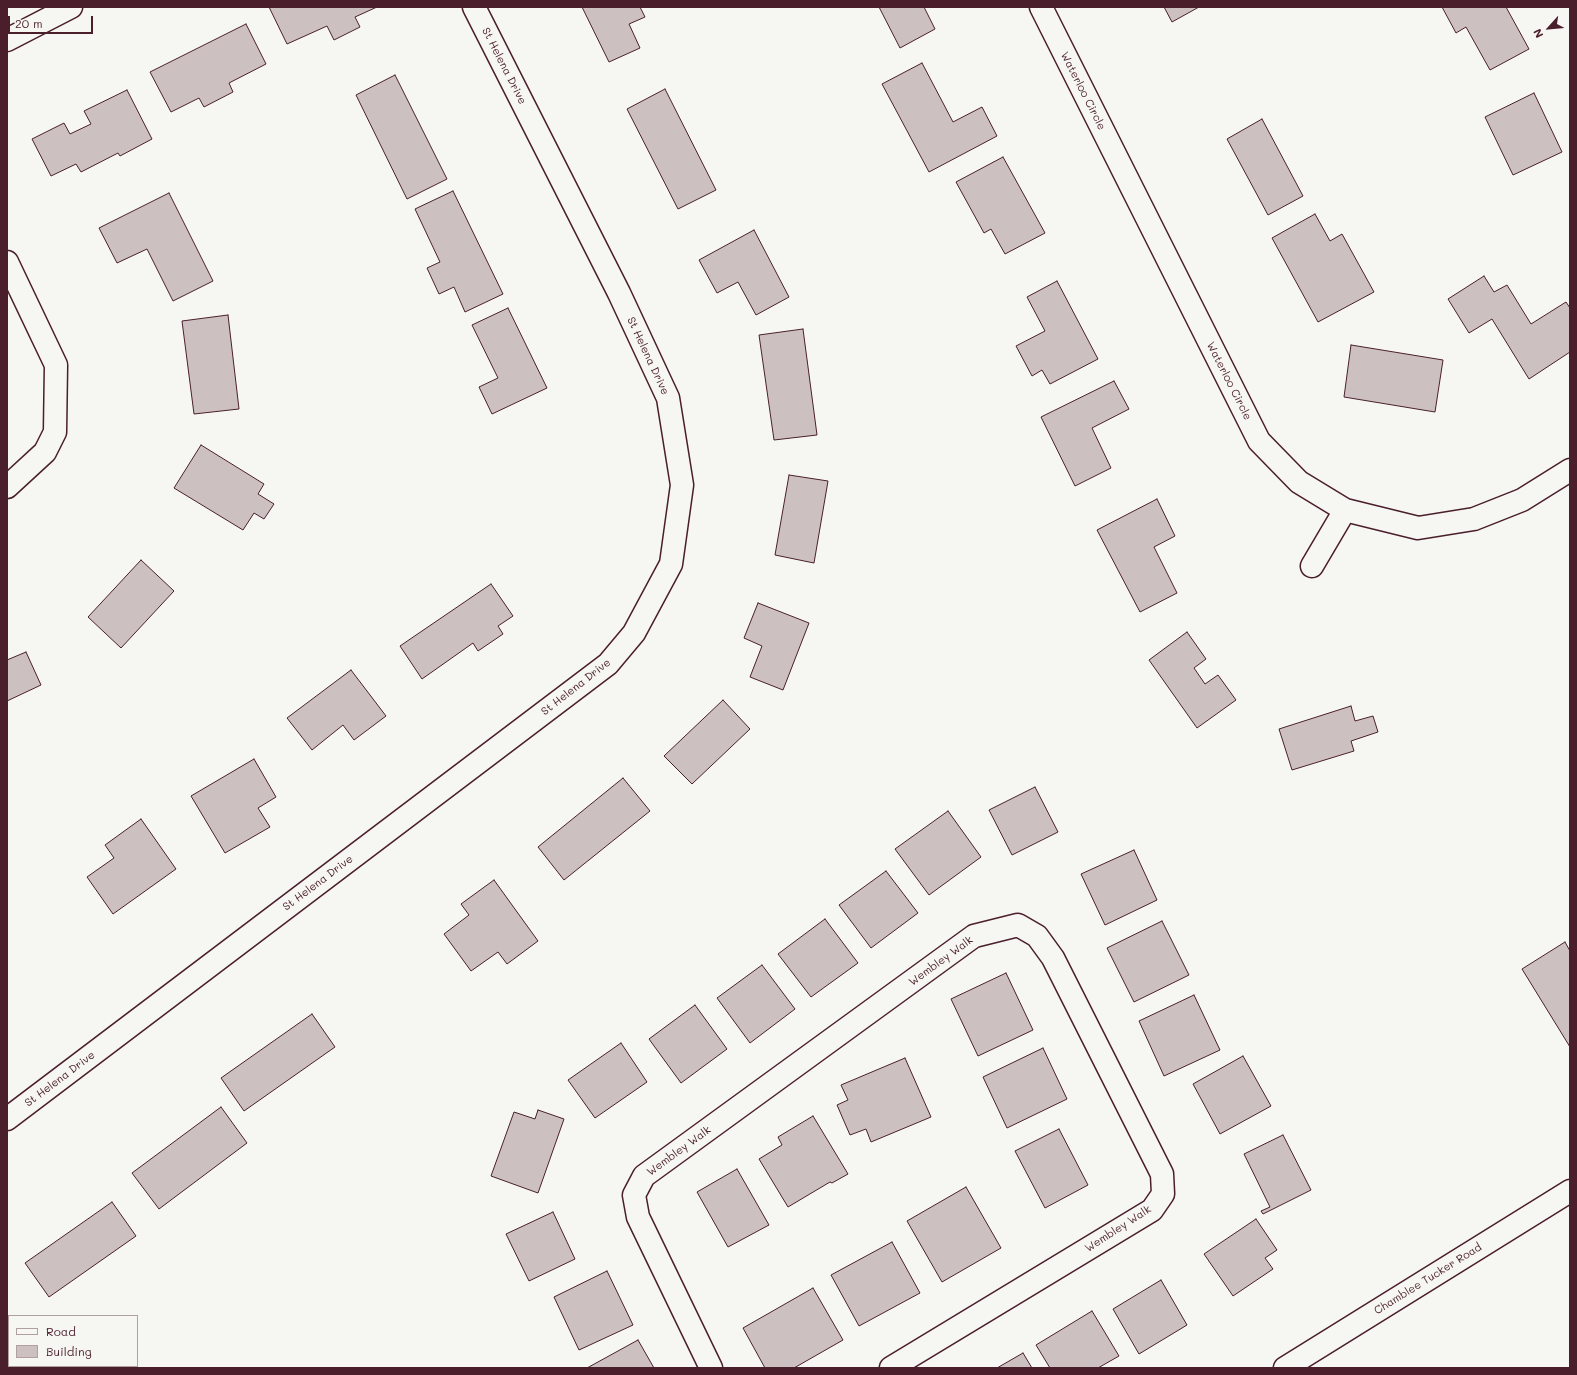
<!DOCTYPE html>
<html>
<head>
<meta charset="utf-8">
<style>
	body { margin:0 }
	#map { position:relative; width:1577px; height:1375px; overflow:hidden; background:#f6f6f2; font-family:Mali,sans-serif }
	canvas { display:block }
	.frame { position:absolute; inset:0; border:8px solid #4a1f2b; pointer-events:none }
	.legend { position:absolute; left:8px; top:1315px; width:130px; height:52px; box-sizing:border-box; background:#f6f6f2; border:1px solid #b1a0a2; margin:0; padding:5px 7px; list-style:none; font-size:12px; color:#4a1f2b }
	.legend li { display:flex; align-items:center; gap:8px; height:20px }
	.legend b { width:20px; border:1px solid #b1a0a2 }
	.north { position:absolute; left:1529px; top:8px; width:40px; height:40px; -webkit-text-stroke:3px #f6f6f2; paint-order:stroke; rotate:243deg; font-size:11px; font-weight:700; line-height:16px; text-align:center; color:#4a1f2b }
	.north::after { content:''; display:block; margin:auto; width:14px; height:18px; background:#4a1f2b; clip-path:polygon(50% 0,100% 100%,50% 72%,0 100%) }
	.scale { position:absolute; left:8px; top:16px; width:85px; height:18px; box-sizing:border-box; border:2px solid #4a1f2b; border-top:0; padding-left:5px; font-size:12px; line-height:14px; white-space:nowrap; color:#4a1f2b; -webkit-text-stroke:3px #f6f6f2; paint-order:stroke }
</style>
</head>
<body>
<div id="map">
<canvas width="1577" height="1375"></canvas>
<div class="frame"></div>
<ul class="legend">
<li><b style="height:5px;background:#f6f6f2"></b>Road</li>
<li><b style="height:11px;background:#ccc1c0"></b>Building</li>
</ul>
<div class="north">N</div>
<div class="scale">20 m</div>
</div>
<script>
const context = document.querySelector('canvas').getContext('2d');
context.lineJoin = 'round';
function paint(path, color) { context.fillStyle = color; context.fill(path, 'evenodd'); }
const poly = rows => new Path2D(rows.map(r => 'M' + r).join(''));
function stroke(path, color, width, dash) { context.strokeStyle = color; context.lineWidth = width; context.lineCap = dash ? 'butt' : 'round'; context.setLineDash(dash || []); context.stroke(path); }
function drawText(font, color, halo, rows, align = 'center') {
  context.font = font + ' Mali,sans-serif'; context.lineWidth = 3.5; context.setLineDash([]); context.textBaseline = 'middle'; context.strokeStyle = halo; context.fillStyle = color; for (const [text, x, y, turn = 0] of rows) {
    context.save(); context.translate(x, y); context.rotate((+turn || 0) * Math.PI / 180); context.textAlign = isNaN(turn) ? turn : align; if (halo) context.strokeText(text, 0, 0); context.fillText(text, 0, 0); context.restore();
  }
}
const building = poly([
	[269,7,377,7,355,17,360,27,334,40,327,26,287,44,269,7],
	[582,7,640,7,645,17,629,24,640,48,609,62,582,7],
	[879,7,924,7,935,29,900,48,879,7],
	[1164,7,1199,7,1172,22,1164,7],
	[1442,7,1506,7,1529,49,1490,70,1466,27,1456,33,1442,7],
	[246,24,266,64,229,83,233,92,204,107,199,98,171,112,150,72,246,24],
	[922,63,953,122,982,107,997,136,929,172,882,84,922,63],
	[395,75,447,179,407,199,356,95,395,75],
	[665,89,716,190,678,209,627,109,665,89],
	[127,90,152,139,120,156,118,153,81,172,76,164,51,176,32,139,64,123,70,134,91,124,84,111,127,90],
	[1534,93,1562,152,1513,175,1485,117,1534,93],
	[1262,119,1303,196,1268,215,1227,139,1262,119],
	[1003,157,1045,233,1005,254,991,229,984,233,956,182,1003,157],
	[453,191,503,294,465,312,454,287,439,294,427,268,440,262,415,209,453,191],
	[169,193,213,281,173,301,147,249,117,263,99,228,169,193],
	[1315,214,1330,241,1342,234,1374,292,1318,322,1272,238,1315,214],
	[754,230,789,297,756,315,738,282,717,293,699,260,754,230],
	[1484,276,1494,292,1507,285,1531,324,1566,302,1570,308,1570,352,1529,379,1492,319,1469,333,1448,299,1484,276],
	[1057,281,1098,359,1050,384,1042,370,1032,376,1016,346,1045,331,1027,297,1057,281],
	[508,308,547,388,492,414,479,387,498,378,472,325,508,308],
	[228,315,239,409,194,414,182,321,228,315],
	[803,329,817,435,774,440,759,335,803,329],
	[1351,345,1443,360,1435,412,1344,397,1351,345],
	[1114,381,1129,409,1092,428,1111,468,1075,486,1041,417,1114,381],
	[201,445,264,484,258,494,274,504,264,519,254,513,243,530,174,488,201,445],
	[789,475,828,481,814,563,775,555,789,475],
	[1157,499,1175,536,1154,547,1177,593,1140,612,1097,530,1157,499],
	[141,560,174,591,121,648,88,617,141,560],
	[491,584,513,616,498,626,503,634,478,651,473,643,422,679,400,646,491,584],
	[758,603,809,623,783,690,750,677,762,646,744,638,758,603],
	[1187,632,1206,659,1194,668,1205,684,1218,675,1236,700,1197,728,1149,660,1187,632],
	[26,652,41,685,7,701,7,660,26,652],
	[351,670,386,716,354,740,343,725,312,750,287,718,351,670],
	[723,700,750,729,692,784,664,756,723,700],
	[1351,706,1355,721,1373,716,1378,732,1351,741,1354,751,1292,770,1279,729,1351,706],
	[254,759,276,797,258,808,270,827,225,853,191,796,254,759],
	[623,778,650,811,564,880,538,847,623,778],
	[1035,787,1058,832,1012,855,989,810,1035,787],
	[948,811,981,857,929,895,895,849,948,811],
	[141,819,176,869,113,914,87,877,114,858,105,845,141,819],
	[1134,850,1157,900,1105,925,1081,874,1134,850],
	[886,871,918,913,871,948,839,905,886,871],
	[494,880,538,941,507,964,498,952,471,971,444,934,469,915,461,904,494,880],
	[825,919,858,963,811,997,778,954,825,919],
	[1162,921,1189,975,1134,1002,1107,948,1162,921],
	[1565,942,1570,951,1570,1047,1522,969,1565,942],
	[762,965,795,1009,750,1043,717,998,762,965],
	[1006,973,1033,1030,978,1056,951,999,1006,973],
	[1194,995,1220,1050,1164,1076,1139,1021,1194,995],
	[695,1005,727,1049,681,1083,649,1039,695,1005],
	[312,1014,335,1047,244,1111,221,1078,312,1014],
	[621,1043,647,1082,595,1118,568,1080,621,1043],
	[1043,1048,1067,1099,1007,1128,983,1077,1043,1048],
	[1243,1056,1271,1106,1220,1134,1193,1084,1243,1056],
	[905,1058,931,1117,871,1142,866,1129,850,1135,837,1105,848,1100,841,1085,905,1058],
	[221,1107,247,1143,159,1209,132,1173,221,1107],
	[538,1110,564,1119,538,1193,491,1176,514,1112,535,1119,538,1110],
	[813,1116,848,1174,832,1183,830,1182,788,1207,759,1159,782,1145,778,1137,813,1116],
	[1059,1129,1088,1185,1045,1208,1015,1151,1059,1129],
	[1283,1135,1311,1190,1263,1214,1261,1211,1270,1207,1244,1154,1283,1135],
	[737,1169,769,1225,728,1247,697,1192,737,1169],
	[966,1187,1001,1248,942,1282,907,1221,966,1187],
	[112,1202,136,1236,49,1297,25,1263,112,1202],
	[553,1212,575,1259,529,1281,506,1234,553,1212],
	[1256,1219,1277,1250,1265,1258,1273,1269,1233,1296,1204,1254,1256,1219],
	[892,1242,920,1293,859,1326,831,1275,892,1242],
	[607,1271,633,1325,579,1350,554,1297,607,1271],
	[1161,1280,1187,1325,1139,1354,1113,1309,1161,1280],
	[813,1288,843,1340,794,1368,765,1368,743,1328,813,1288],
	[1092,1311,1119,1356,1098,1368,1050,1368,1036,1345,1092,1311],
	[638,1340,654,1368,587,1368,638,1340],
	[1023,1353,1032,1368,997,1368,1023,1353]
]);
const minor = poly([
	[1041,7,1259,441,1299,482,1345,510,1418,528,1474,519,1522,500,1570,470],
	[7,40,71,7],
	[7,262,56,365,55,432,45,452,7,487],
	[1312,566,1345,510],
	[7,1119,608,664,634,633,671,564,682,485,668,398,619,293,474,7],
	[711,1368,638,1217,634,1195,644,1176,974,936,1018,925,1037,936,1053,958,1162,1174,1163,1194,1152,1210,891,1368]
]);
const secondary = poly([
	[1285,1368,1570,1191]
]);
const streetNames = [
	["St Helena Drive",504,66,63],
	["Waterloo Circle",1083,91,63],
	["St Helena Drive",648,356,65],
	["Waterloo Circle",1229,381,63],
	["St Helena Drive",576,687,-38],
	["St Helena Drive",318,883,-37],
	["Wembley Walk",941,961,-36],
	["St Helena Drive",60,1079,-37],
	["Wembley Walk",679,1151,-36],
	["Wembley Walk",1118,1229,-33],
	["Chamblee Tucker Road",1428,1279,-32]
];
paint(building, '#ccc1c0');
stroke(building, '#4a1f2b', 1);
stroke(minor, '#4a1f2b', 25);
stroke(secondary, '#4a1f2b', 25);
stroke(minor, '#f6f6f2', 22);
stroke(secondary, '#f6f6f2', 22);
drawText('11px', '#4a1f2b', '#f6f6f2', streetNames);
</script>
</body>
</html>
